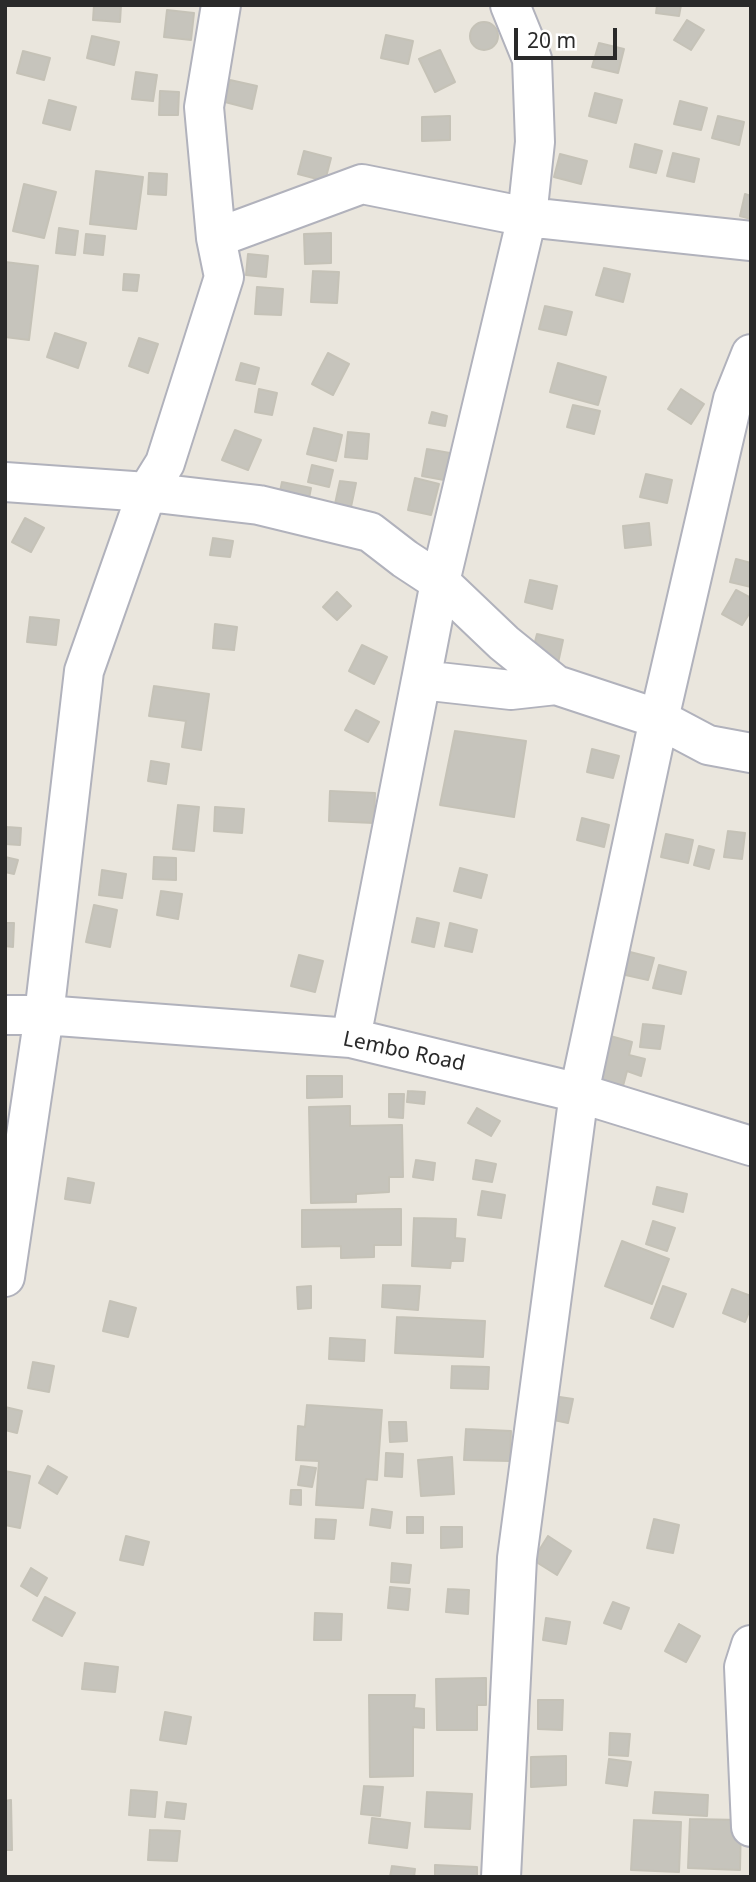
<!DOCTYPE html>
<html>
<head>
<meta charset="utf-8">
<style>
	body { margin:0 }
	#map { position:relative; width:756px; height:1882px; overflow:hidden; background:#eae6dd; font-family:"Noto Sans",sans-serif }
	canvas { display:block }
	.frame { position:absolute; inset:0; border:7px solid #2a2a2a; pointer-events:none }
	.scale { position:absolute; left:514px; top:28px; width:103px; height:32px; box-sizing:border-box; border:4px solid #2a2a2a; border-top:0; padding-left:9px; font-size:21px; line-height:24px; white-space:nowrap; color:#2a2a2a; -webkit-text-stroke:5px #fff; paint-order:stroke }
</style>
</head>
<body>
<div id="map">
<canvas width="756" height="1882"></canvas>
<div class="frame"></div>
<div class="scale">20 m</div>
</div>
<script>
const context = document.querySelector('canvas').getContext('2d');
context.lineJoin = 'round';
function paint(path, color) { context.fillStyle = color; context.fill(path, 'evenodd'); }
const poly = rows => new Path2D(rows.map(r => 'M' + r).join(''));
function stroke(path, color, width, dash) { context.strokeStyle = color; context.lineWidth = width; context.lineCap = dash ? 'butt' : 'round'; context.setLineDash(dash || []); context.stroke(path); }
function drawText(font, color, halo, rows, align = 'center') {
  context.font = font + ' "Noto Sans",sans-serif'; context.lineWidth = 6; context.setLineDash([]); context.textBaseline = 'middle'; context.strokeStyle = halo; context.fillStyle = color; for (const [text, x, y, turn = 0] of rows) {
    context.save(); context.translate(x, y); context.rotate((+turn || 0) * Math.PI / 180); context.textAlign = isNaN(turn) ? turn : align; if (halo) context.strokeText(text, 0, 0); context.fillText(text, 0, 0); context.restore();
  }
}
const building = poly([
	[94,5,121,5,120,22,93,20,94,5],
	[657,5,681,5,679,16,656,13,657,5],
	[167,10,194,13,191,40,164,37,167,10],
	[687,20,704,30,691,50,674,40,687,20],
	'470 36a14 14 0 1 1 28 0a14 14 0 1 1-28 0Z',
	[386,35,413,41,408,64,381,58,386,35],
	[92,36,119,42,114,65,87,58,92,36],
	[599,43,624,49,618,73,592,67,599,43],
	[440,50,455,82,435,92,419,59,440,50],
	[23,51,50,58,44,80,17,73,23,51],
	[136,72,157,75,153,101,132,99,136,72],
	[230,80,257,86,252,109,225,102,230,80],
	[160,91,179,92,178,115,159,115,160,91],
	[595,93,622,100,616,123,589,116,595,93],
	[49,100,76,107,70,130,43,123,49,100],
	[680,101,707,108,701,130,674,124,680,101],
	[450,116,450,140,422,141,422,117,450,116],
	[718,116,744,122,739,145,712,138,718,116],
	[635,144,662,151,656,173,630,167,635,144],
	[304,151,331,158,325,181,298,174,304,151],
	[673,153,699,159,694,182,667,176,673,153],
	[560,154,587,161,581,184,554,177,560,154],
	[96,171,143,177,136,229,90,224,96,171],
	[149,173,167,174,166,195,148,194,149,173],
	[24,184,56,192,44,238,13,231,24,184],
	[745,194,751,196,751,219,740,216,745,194],
	[59,228,78,231,75,255,56,253,59,228],
	[331,233,331,263,305,264,304,234,331,233],
	[86,234,105,236,103,255,84,253,86,234],
	[248,254,268,256,266,277,246,275,248,254],
	[5,262,38,266,29,340,5,337,5,262],
	[604,268,630,274,623,302,596,295,604,268],
	[313,271,339,272,337,303,311,302,313,271],
	[124,274,139,275,137,291,123,290,124,274],
	[257,287,283,289,281,315,255,314,257,287],
	[545,306,572,312,566,335,539,329,545,306],
	[55,333,86,343,78,368,47,357,55,333],
	[139,338,158,344,148,373,129,366,139,338],
	[328,353,349,364,333,395,312,384,328,353],
	[241,363,259,368,255,384,236,380,241,363],
	[558,363,606,377,598,405,550,392,558,363],
	[259,389,277,393,272,415,255,412,259,389],
	[681,389,704,404,691,424,668,409,681,389],
	[573,405,600,411,594,434,567,427,573,405],
	[432,412,447,416,445,426,429,423,432,412],
	[314,428,342,435,336,461,307,454,314,428],
	[235,430,261,440,248,470,222,460,235,430],
	[348,432,369,434,367,459,345,457,348,432],
	[427,449,450,453,444,480,422,476,427,449],
	[312,465,333,470,329,487,308,482,312,465],
	[646,474,672,480,667,503,640,497,646,474],
	[415,478,439,484,431,515,408,510,415,478],
	[340,481,356,483,351,507,335,504,340,481],
	[282,482,311,488,307,508,278,501,282,482],
	[25,518,44,528,31,552,12,542,25,518],
	[649,523,651,545,625,548,623,526,649,523],
	[213,538,233,541,230,557,210,555,213,538],
	[736,559,751,563,751,587,730,582,736,559],
	[530,580,557,586,552,609,525,602,530,580],
	[736,590,751,598,751,611,742,625,722,614,736,590],
	[337,592,351,606,337,620,323,607,337,592],
	[30,617,59,620,56,645,27,642,30,617],
	[215,624,237,627,234,650,213,648,215,624],
	[537,634,563,640,558,663,531,657,537,634],
	[362,645,387,657,374,684,349,671,362,645],
	[154,686,209,694,201,750,182,747,186,721,149,716,154,686],
	[356,710,379,722,368,742,345,730,356,710],
	[455,731,526,741,514,817,440,805,455,731],
	[592,749,619,756,613,778,587,772,592,749],
	[151,761,169,764,166,784,148,781,151,761],
	[330,791,375,793,374,823,329,821,330,791],
	[178,805,199,807,194,851,173,849,178,805],
	[215,807,244,809,242,833,214,831,215,807],
	[582,818,609,825,604,847,577,840,582,818],
	[7,827,21,828,20,845,5,844,7,827],
	[728,831,745,833,742,859,724,857,728,831],
	[666,834,693,840,688,863,661,857,666,834],
	[699,846,714,850,709,869,694,865,699,846],
	[5,857,18,860,14,874,5,872,5,857],
	[154,857,176,858,176,880,153,879,154,857],
	[460,868,487,875,481,898,454,891,460,868],
	[102,870,126,874,122,898,99,895,102,870],
	[161,891,182,894,178,919,157,915,161,891],
	[94,905,117,910,110,947,86,942,94,905],
	[417,918,439,923,434,947,412,942,417,918],
	[5,923,14,923,13,947,5,946,5,923],
	[450,923,477,930,472,952,445,946,450,923],
	[626,951,654,958,648,980,621,974,626,951],
	[299,955,323,961,315,992,291,986,299,955],
	[659,965,686,972,681,994,653,988,659,965],
	[643,1024,664,1026,660,1049,640,1047,643,1024],
	[603,1034,632,1042,629,1055,645,1059,641,1076,627,1071,623,1086,592,1078,603,1034],
	[307,1076,342,1076,342,1097,307,1098,307,1076],
	[408,1091,425,1092,424,1104,407,1102,408,1091],
	[389,1094,404,1094,403,1118,389,1117,389,1094],
	[350,1106,350,1126,402,1125,403,1177,389,1177,389,1192,356,1194,356,1202,311,1203,309,1107,350,1106],
	[477,1108,500,1121,491,1136,468,1123,477,1108],
	[416,1160,435,1163,433,1180,413,1177,416,1160],
	[476,1160,496,1164,492,1182,473,1179,476,1160],
	[68,1178,94,1183,90,1203,65,1199,68,1178],
	[657,1187,687,1194,683,1212,653,1204,657,1187],
	[482,1191,505,1195,501,1218,478,1215,482,1191],
	[401,1209,401,1245,374,1245,374,1257,341,1258,341,1246,302,1247,302,1210,401,1209],
	[414,1218,456,1219,455,1238,465,1239,463,1261,451,1261,450,1268,412,1266,414,1218],
	[653,1221,675,1228,667,1251,646,1244,653,1221],
	[622,1241,669,1259,652,1304,605,1286,622,1241],
	[383,1285,420,1286,418,1310,382,1307,383,1285],
	[311,1286,311,1308,298,1309,297,1287,311,1286],
	[663,1286,686,1294,673,1327,651,1318,663,1286],
	[732,1289,751,1296,751,1307,745,1322,723,1313,732,1289],
	[110,1301,136,1308,128,1337,103,1331,110,1301],
	[397,1317,485,1321,483,1357,395,1353,397,1317],
	[330,1338,365,1340,364,1361,329,1359,330,1338],
	[33,1362,54,1366,49,1392,28,1388,33,1362],
	[452,1366,489,1367,488,1389,451,1388,452,1366],
	[553,1396,573,1399,568,1423,549,1419,553,1396],
	[307,1405,382,1410,377,1480,366,1479,363,1508,316,1505,319,1461,296,1460,298,1426,305,1427,307,1405],
	[5,1407,22,1411,17,1433,5,1430,5,1407],
	[389,1422,406,1422,407,1441,390,1442,389,1422],
	[466,1429,511,1431,510,1461,464,1460,466,1429],
	[386,1453,403,1454,402,1477,385,1476,386,1453],
	[452,1457,454,1494,421,1496,418,1460,452,1457],
	[48,1466,67,1477,57,1494,39,1483,48,1466],
	[301,1466,316,1468,312,1487,298,1485,301,1466],
	[5,1471,30,1476,20,1528,5,1525,5,1471],
	[291,1490,301,1490,301,1505,290,1504,291,1490],
	[372,1509,392,1512,390,1528,370,1525,372,1509],
	[407,1517,423,1517,423,1533,407,1533,407,1517],
	[316,1519,336,1520,334,1539,315,1538,316,1519],
	[654,1519,679,1525,673,1553,647,1548,654,1519],
	[441,1527,462,1527,462,1547,441,1548,441,1527],
	[126,1536,149,1542,143,1565,120,1560,126,1536],
	[548,1536,571,1551,557,1575,533,1560,548,1536],
	[392,1563,411,1565,409,1583,391,1582,392,1563],
	[31,1568,47,1578,37,1596,21,1586,31,1568],
	[390,1587,410,1589,408,1610,388,1608,390,1587],
	[448,1589,469,1590,468,1614,446,1612,448,1589],
	[45,1597,75,1613,62,1636,33,1620,45,1597],
	[613,1602,629,1608,621,1629,604,1623,613,1602],
	[315,1613,342,1614,341,1640,314,1640,315,1613],
	[546,1618,570,1622,566,1644,543,1640,546,1618],
	[679,1624,700,1636,686,1662,665,1651,679,1624],
	[85,1663,118,1667,115,1692,82,1689,85,1663],
	[486,1678,486,1705,477,1705,477,1730,437,1730,436,1679,486,1678],
	[369,1695,415,1695,414,1708,424,1709,424,1728,413,1727,413,1776,370,1777,369,1695],
	[538,1700,563,1700,562,1730,538,1729,538,1700],
	[165,1712,191,1717,186,1744,160,1740,165,1712],
	[610,1733,630,1734,628,1756,609,1755,610,1733],
	[566,1756,566,1785,531,1787,531,1757,566,1756],
	[609,1759,631,1762,627,1786,606,1783,609,1759],
	[364,1786,383,1787,380,1816,361,1814,364,1786],
	[131,1790,157,1792,155,1817,129,1815,131,1790],
	[427,1792,472,1794,470,1829,425,1827,427,1792],
	[655,1792,708,1795,707,1816,653,1813,655,1792],
	[11,1800,12,1850,5,1850,5,1801,11,1800],
	[167,1802,186,1804,184,1819,165,1817,167,1802],
	[372,1818,410,1823,407,1848,369,1843,372,1818],
	[690,1819,741,1820,740,1870,688,1868,690,1819],
	[634,1820,681,1822,679,1872,631,1870,634,1820],
	[150,1830,180,1831,177,1861,148,1860,150,1830],
	[435,1865,477,1867,477,1877,435,1877,435,1865],
	[392,1866,415,1869,414,1877,390,1877,392,1866]
]);
const minor = poly([
	[216,238,362,184,527,217,751,241],
	[5,482,147,492,259,505,370,532,405,559,440,582,504,643,556,685,659,719,708,745,751,753],
	[421,680,440,582,527,217,535,142,532,59,510,5],
	[5,1015,44,1015,351,1038,579,1093,751,1146],
	[351,1038,421,680,511,690,556,685],
	[5,1277,44,1015,84,671,147,492,165,463,224,277,216,238,204,107,221,5],
	[751,1645,744,1667,751,1827],
	[501,1877,517,1558,579,1093,659,719,733,399,751,354]
]);
const streetNames = [
	["Lembo Road",404,1052,12]
];
paint(building, '#c6c4bc');
stroke(building, '#c5c2b7', 2);
stroke(minor, '#b1b2bc', 42);
stroke(minor, '#fff', 38);
drawText('21px', '#2a2a2a', '#fff', streetNames);
</script>
</body>
</html>
